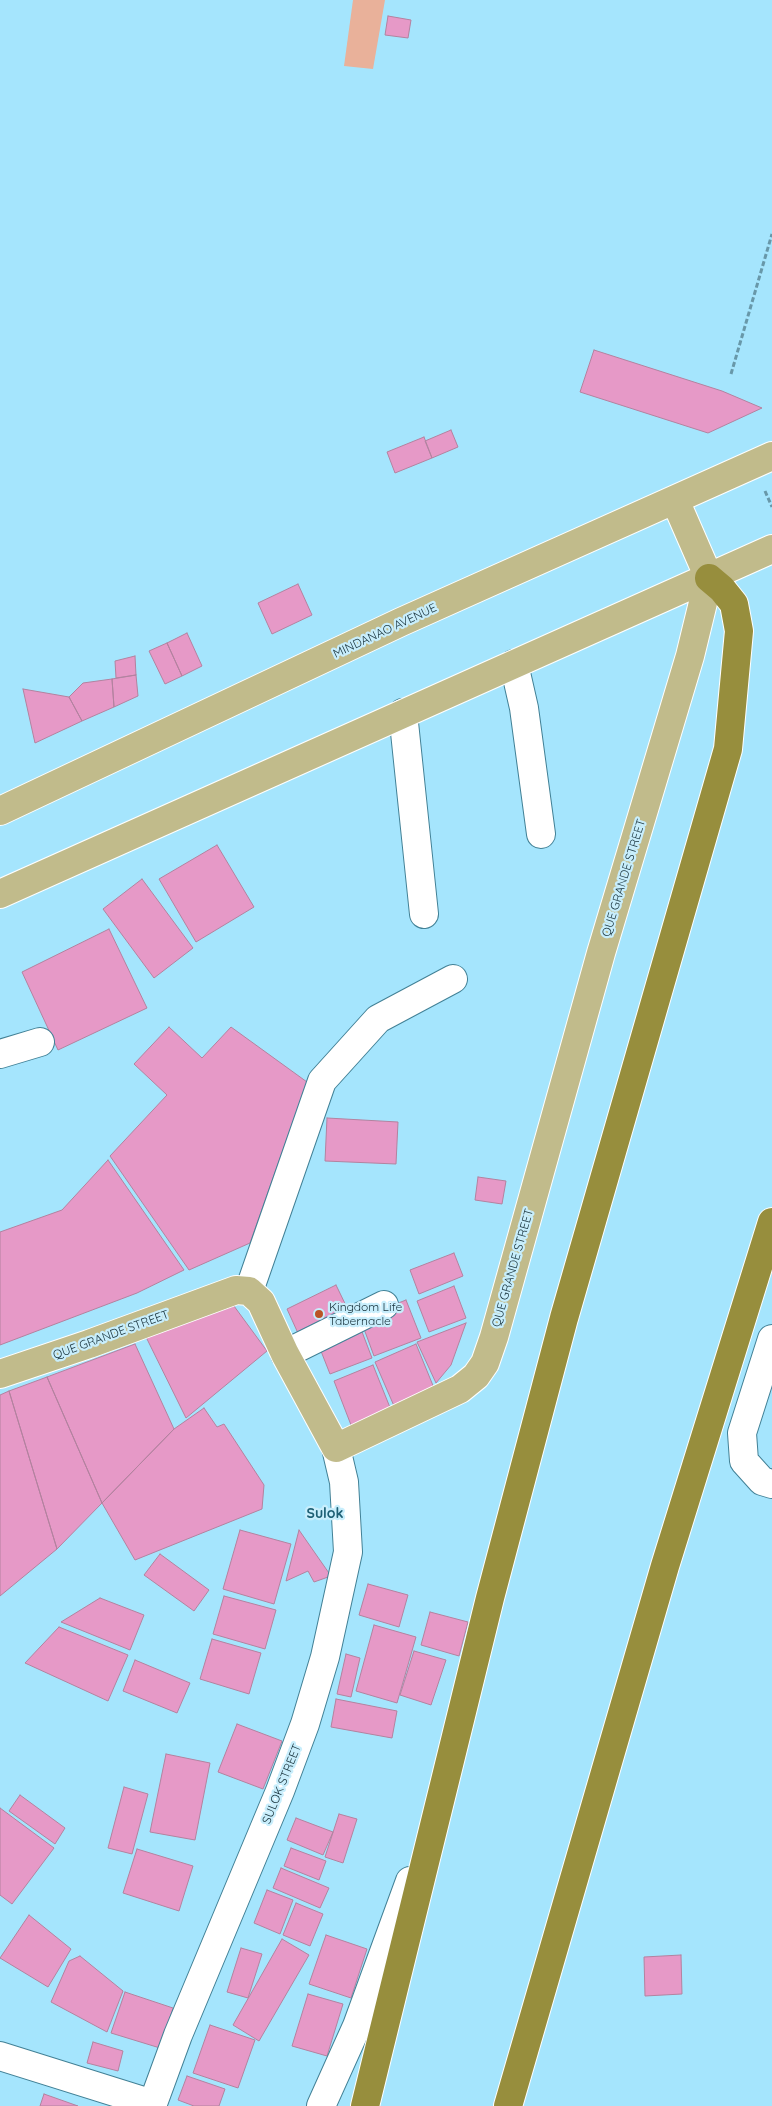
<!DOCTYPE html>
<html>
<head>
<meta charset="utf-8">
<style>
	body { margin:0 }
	canvas { display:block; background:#a5e5fd }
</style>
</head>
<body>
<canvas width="772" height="2106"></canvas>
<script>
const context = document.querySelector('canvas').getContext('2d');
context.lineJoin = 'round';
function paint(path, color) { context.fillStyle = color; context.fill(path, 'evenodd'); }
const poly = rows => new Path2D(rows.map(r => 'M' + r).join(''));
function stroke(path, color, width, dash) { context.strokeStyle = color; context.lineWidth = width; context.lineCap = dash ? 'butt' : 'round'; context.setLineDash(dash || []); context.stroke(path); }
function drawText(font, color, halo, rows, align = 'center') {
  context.font = font + ' Quicksand,sans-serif'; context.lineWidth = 4.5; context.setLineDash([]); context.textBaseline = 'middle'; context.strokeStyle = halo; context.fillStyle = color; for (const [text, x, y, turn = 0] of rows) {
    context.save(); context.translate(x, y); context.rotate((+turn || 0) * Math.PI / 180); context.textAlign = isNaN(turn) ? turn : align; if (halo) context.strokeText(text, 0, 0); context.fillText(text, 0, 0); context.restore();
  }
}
const green = poly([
	[353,0,385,0,373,69,344,66]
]);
const building = poly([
	[388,16,411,20,408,38,385,35,388,16],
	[594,350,722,391,762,408,708,433,580,392,594,350],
	[451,430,458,447,432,458,425,441,451,430],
	[424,437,432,458,395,473,387,452,424,437],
	[298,584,312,615,272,634,258,603,298,584],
	[187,633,202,666,182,676,167,643,187,633],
	[167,643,182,676,165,684,149,651,167,643],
	[135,656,136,675,116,678,115,661,135,656],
	[136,675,138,696,114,707,112,679,136,675],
	[112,679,114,707,82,721,69,697,83,683,112,679],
	[23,689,69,697,82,721,35,743,23,689],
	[217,845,254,907,196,942,159,879,217,845],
	[142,879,193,948,154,978,103,909,142,879],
	[109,929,147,1008,58,1050,22,972,109,929],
	[169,1027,202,1058,231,1027,307,1082,250,1243,189,1270,110,1156,167,1095,134,1064,169,1027],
	[327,1118,398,1122,396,1164,325,1161,327,1118],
	[108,1160,184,1270,137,1293,0,1345,0,1232,62,1210,108,1160],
	[478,1177,506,1181,502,1204,475,1200,478,1177],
	[454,1253,463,1276,419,1294,410,1270,454,1253],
	[336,1285,352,1318,302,1342,287,1309,336,1285],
	[454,1286,466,1318,429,1332,417,1301,454,1286],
	[406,1300,421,1338,374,1356,360,1318,406,1300],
	[234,1306,267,1351,186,1418,146,1337,234,1306],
	[466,1323,451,1365,436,1383,417,1342,466,1323],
	[359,1324,372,1358,330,1374,317,1341,359,1324],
	[135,1344,174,1429,102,1503,47,1377,135,1344],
	[416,1344,434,1388,394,1406,375,1362,416,1344],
	[373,1365,391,1410,351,1425,334,1381,373,1365],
	[47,1377,102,1503,57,1549,9,1391,47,1377],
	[9,1391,57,1549,0,1596,0,1395,9,1391],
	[204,1408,217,1427,224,1424,264,1485,262,1509,135,1560,102,1503,174,1429,204,1408],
	[240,1530,291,1544,274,1604,223,1589,240,1530],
	[299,1530,331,1576,314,1582,308,1571,286,1581,299,1530],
	[160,1554,209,1590,194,1611,144,1575,160,1554],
	[368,1584,408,1595,399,1627,359,1615,368,1584],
	[224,1596,276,1610,265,1649,213,1634,224,1596],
	[100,1598,144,1615,130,1650,61,1622,100,1598],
	[430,1612,468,1622,459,1656,421,1645,430,1612],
	[374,1625,416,1637,397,1703,356,1691,374,1625],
	[59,1627,128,1655,108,1701,25,1663,59,1627],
	[212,1639,261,1653,249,1694,200,1679,212,1639],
	[414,1651,446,1660,431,1705,400,1695,414,1651],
	[346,1654,360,1658,351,1697,337,1694,346,1654],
	[135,1660,190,1683,177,1713,123,1691,135,1660],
	[336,1699,397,1711,392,1738,331,1727,336,1699],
	[237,1724,282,1741,263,1789,218,1772,237,1724],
	[166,1754,210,1763,195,1840,150,1832,166,1754],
	[124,1787,148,1794,132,1854,108,1848,124,1787],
	[20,1795,65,1828,55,1844,9,1811,20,1795],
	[0,1808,54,1848,12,1904,0,1895,0,1808],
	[339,1814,357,1819,343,1863,325,1857,339,1814],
	[296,1818,333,1832,323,1855,287,1840,296,1818],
	[291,1848,326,1861,319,1880,284,1866,291,1848],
	[137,1849,193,1866,179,1911,123,1893,137,1849],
	[281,1868,329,1888,320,1908,273,1888,281,1868],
	[267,1890,293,1900,280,1934,254,1923,267,1890],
	[296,1903,323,1914,310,1946,283,1935,296,1903],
	[29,1915,71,1949,48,1987,0,1958,29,1915],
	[326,1935,367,1949,351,1998,309,1984,326,1935],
	[282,1939,309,1955,259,2041,233,2025,282,1939],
	[241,1948,262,1954,248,1998,227,1992,241,1948],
	[681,1955,682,1994,645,1996,644,1957,681,1955],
	[80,1956,123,1991,107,2032,51,2002,69,1961,80,1956],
	[125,1992,173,2008,160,2048,111,2033,125,1992],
	[308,1994,343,2004,327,2056,292,2046,308,1994],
	[210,2025,255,2040,238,2088,193,2073,210,2025],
	[93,2042,123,2051,118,2071,87,2063,93,2042],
	[187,2076,225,2089,219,2106,194,2106,178,2100,187,2076],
	[44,2094,78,2106,40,2106,44,2094]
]);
const path = poly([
	[731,374,772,234],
	[765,491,772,507]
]);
const minor = poly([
	[514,664,524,708,541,834],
	[403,713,424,914],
	[0,1054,40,1042],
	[249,1291,322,1081,378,1019,453,979],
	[772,1339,742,1433,744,1461,762,1481,772,1484],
	[285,1354,384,1305],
	[0,2056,153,2104],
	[152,2106,178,2035,280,1791,305,1724,325,1657,348,1552,344,1482,336,1448],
	[321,2106,357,2026,410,1881]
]);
const major = poly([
	[675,500,709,578],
	[0,811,401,622,772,456],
	[0,894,772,549],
	[0,1374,89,1344,236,1290,249,1291,261,1302,285,1354,336,1448,460,1389,476,1376,485,1363,494,1337,601,953,690,656,709,578]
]);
const highway = poly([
	[365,2106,490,1598,564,1318,728,749,739,631,734,604,722,589,709,578],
	[508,2106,665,1566,772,1222]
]);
const markers = [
	[319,1314,5,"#ba5425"]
];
const streetNames = [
	["MINDANAO AVENUE",385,631,-25],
	["QUE GRANDE STREET",624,878,-73],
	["QUE GRANDE STREET",513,1268,-74],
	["QUE GRANDE STREET",111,1335,-20],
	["SULOK STREET",282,1784,-68]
];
const poiNames = [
	["Kingdom Life",329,1307],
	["Tabernacle",329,1321]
];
const neighbourhoodNames = [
	["Sulok",325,1514]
];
paint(green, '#e9b19a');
paint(building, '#e699c7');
stroke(building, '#b3829f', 1);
stroke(minor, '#428196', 30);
stroke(major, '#fff', 30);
stroke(highway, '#fff', 30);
stroke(path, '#6898a9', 3, [5, 2.5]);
stroke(minor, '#fff', 28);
stroke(major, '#c1bb8b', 28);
stroke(highway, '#978e3d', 28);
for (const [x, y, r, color] of markers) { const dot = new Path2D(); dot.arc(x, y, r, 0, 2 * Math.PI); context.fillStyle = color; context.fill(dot); stroke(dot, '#c8eefc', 2); }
drawText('12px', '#17313a', '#c8eefc', streetNames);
drawText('12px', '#17313a', '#c8eefc', poiNames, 'left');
drawText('bold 14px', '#1e6075', '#c8eefc', neighbourhoodNames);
</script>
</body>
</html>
